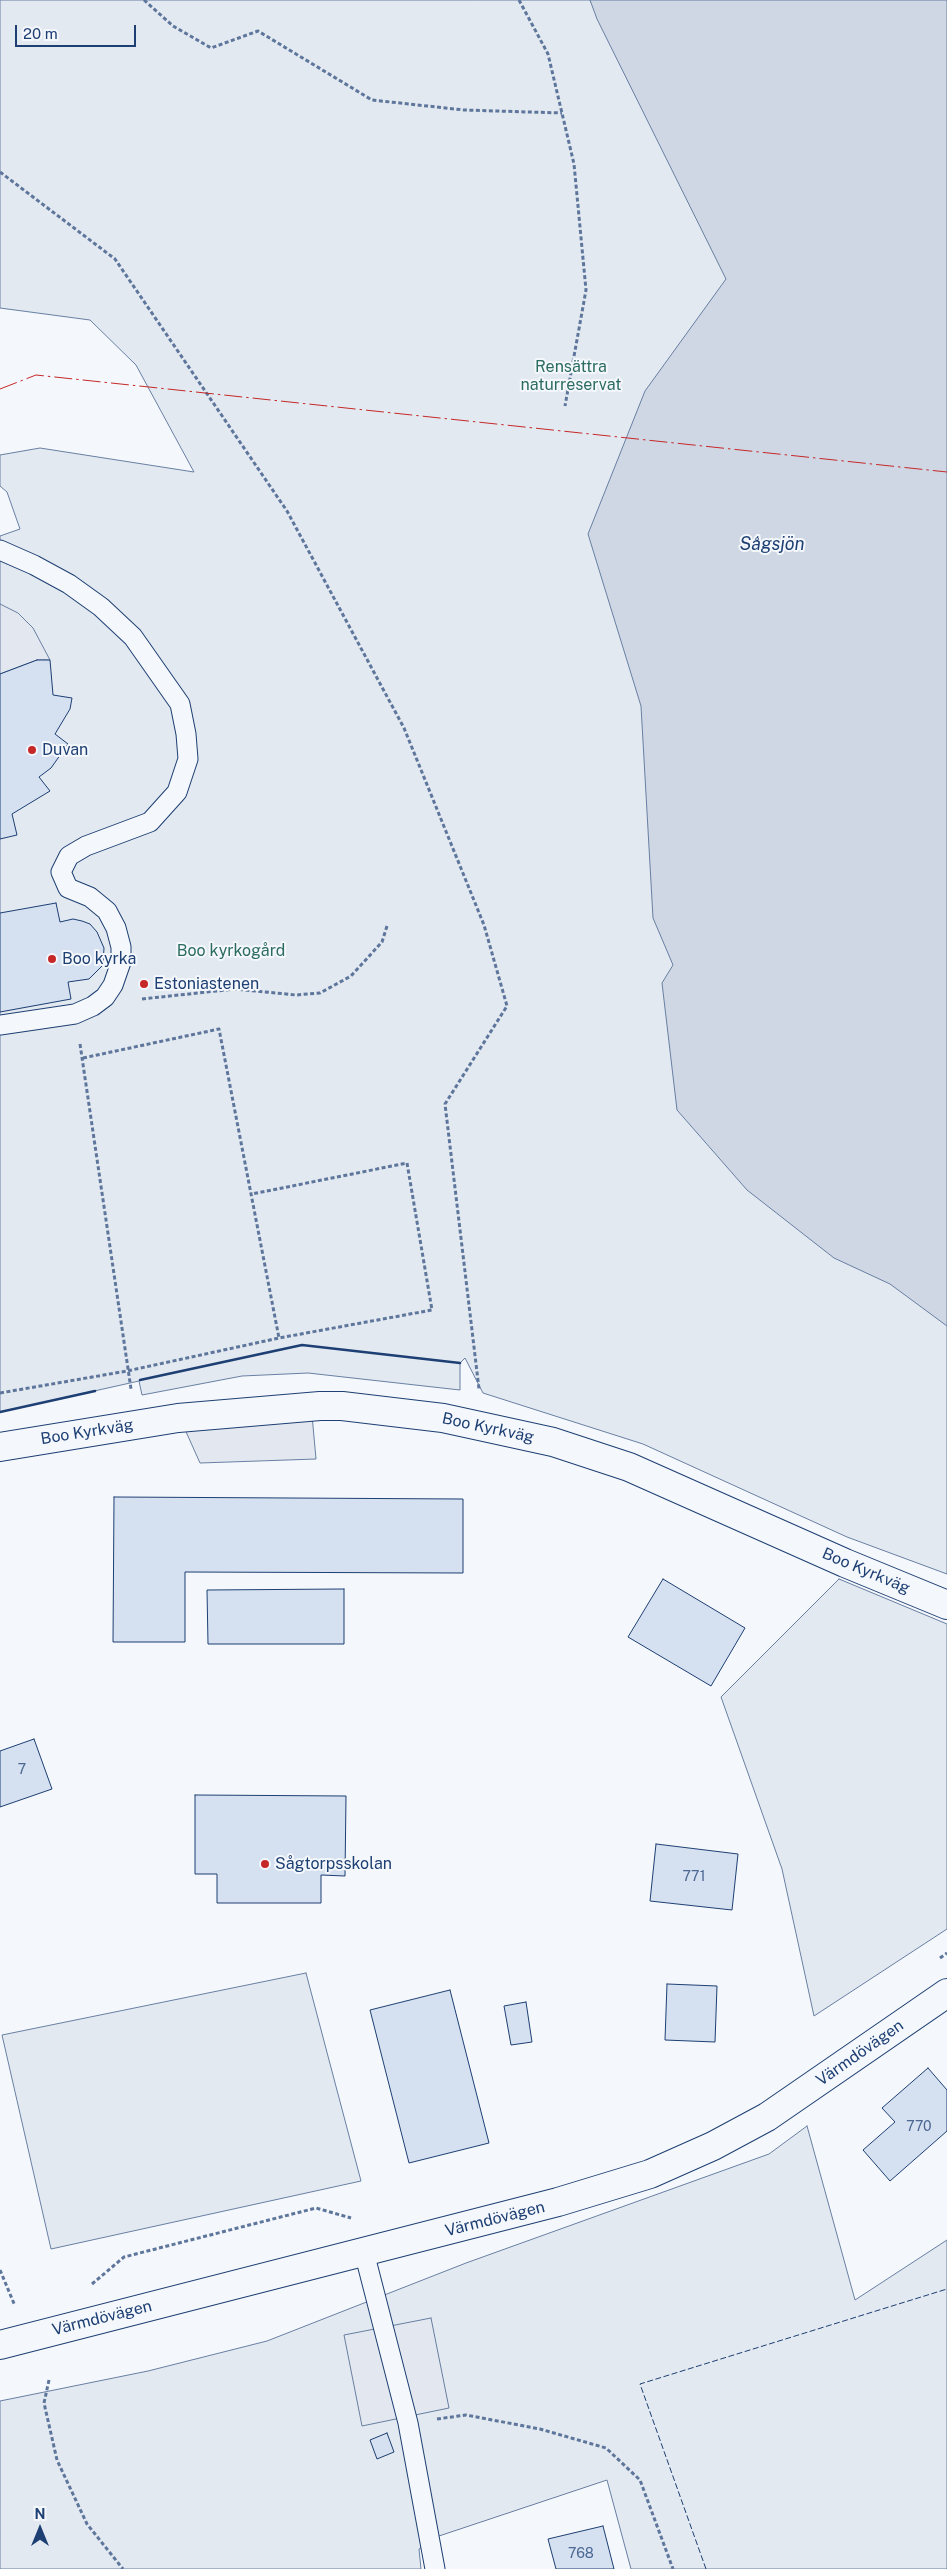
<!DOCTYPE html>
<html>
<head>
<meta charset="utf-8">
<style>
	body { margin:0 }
	#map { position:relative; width:947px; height:2569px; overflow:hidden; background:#f4f7fb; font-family:"Public Sans",sans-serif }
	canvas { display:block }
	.north { position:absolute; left:15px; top:2504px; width:50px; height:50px; -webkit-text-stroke:4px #f4f7fb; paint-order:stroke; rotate:0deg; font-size:14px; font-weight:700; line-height:20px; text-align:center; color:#1d3f73 }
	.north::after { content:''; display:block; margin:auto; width:18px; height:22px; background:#1d3f73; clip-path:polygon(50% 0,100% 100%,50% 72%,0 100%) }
	.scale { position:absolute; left:15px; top:25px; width:121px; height:22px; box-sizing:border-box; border:2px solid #1d3f73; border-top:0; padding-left:6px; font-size:15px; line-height:18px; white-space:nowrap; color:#1d3f73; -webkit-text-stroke:4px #f4f7fb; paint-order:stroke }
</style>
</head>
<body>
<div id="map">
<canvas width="947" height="2569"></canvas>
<div class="north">N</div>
<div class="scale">20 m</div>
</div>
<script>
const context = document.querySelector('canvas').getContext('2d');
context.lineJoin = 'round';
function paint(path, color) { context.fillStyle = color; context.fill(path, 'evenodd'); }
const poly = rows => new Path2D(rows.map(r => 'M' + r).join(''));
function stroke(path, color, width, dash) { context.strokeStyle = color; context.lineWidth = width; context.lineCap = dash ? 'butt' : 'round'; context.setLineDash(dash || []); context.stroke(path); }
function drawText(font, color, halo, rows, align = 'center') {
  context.font = font + ' "Public Sans",sans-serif'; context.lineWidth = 4; context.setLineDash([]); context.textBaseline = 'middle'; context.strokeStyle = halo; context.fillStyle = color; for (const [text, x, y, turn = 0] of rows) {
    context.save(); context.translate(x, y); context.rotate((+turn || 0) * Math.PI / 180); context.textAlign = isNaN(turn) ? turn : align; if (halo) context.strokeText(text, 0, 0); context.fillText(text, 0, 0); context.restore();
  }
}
const green = poly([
	[0,0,947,0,947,1574,847,1537,643,1444,483,1393,465,1358,460,1363,460,1390,308,1373,242,1376,142,1395,139,1381,0,1412,0,536,20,529,7,492,0,486,0,455,40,448,194,472,136,365,90,320,0,308,0,0],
	[839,1579,947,1624,947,1929,814,2016,782,1869,721,1697,839,1579],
	[306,1973,361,2181,51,2249,2,2035,306,1973],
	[807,2126,855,2300,947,2240,947,2569,631,2569,607,2480,439,2536,419,2549,421,2569,0,2569,0,2401,148,2371,267,2341,466,2263,769,2154,807,2126]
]);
const parking = poly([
	[0,604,18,613,33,628,50,660,37,660,0,674,0,604],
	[312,1415,316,1459,200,1463,183,1425,312,1415],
	[431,2318,449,2408,362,2426,344,2335,431,2318]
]);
const water = poly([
	[590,0,947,0,947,1326,890,1284,834,1258,747,1190,677,1110,662,983,673,965,653,918,641,706,588,534,645,391,726,279,597,19,590,0]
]);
const building = poly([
	[37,660,50,660,53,695,72,698,70,709,55,734,68,744,51,768,39,777,50,791,12,814,17,835,0,839,0,674,37,660],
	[56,903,60,922,73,919,82,921,90,924,97,932,104,948,103,965,89,979,68,982,71,999,0,1012,0,913,56,903],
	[114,1497,463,1499,463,1573,185,1572,185,1642,113,1642,114,1497],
	[663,1579,745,1628,711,1686,628,1637,663,1579],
	[344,1589,344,1644,208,1644,207,1590,344,1589],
	[34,1739,52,1789,0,1807,0,1751,34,1739],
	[195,1795,346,1796,345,1876,321,1875,321,1903,217,1903,217,1874,195,1874,195,1795],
	[656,1844,738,1854,732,1910,650,1901,656,1844],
	[667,1984,717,1986,715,2042,665,2040,667,1984],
	[450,1990,489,2143,409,2163,370,2010,450,1990],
	[526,2002,532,2042,511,2045,504,2006,526,2002],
	[928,2068,947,2090,947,2131,890,2181,863,2150,895,2122,882,2108,928,2068],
	[387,2433,394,2452,377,2459,370,2440,387,2433],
	[603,2526,614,2569,556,2569,548,2539,603,2526]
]);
const path = poly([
	[144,0,173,26,211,48,258,31,372,100,464,110,562,113],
	[519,0,548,54,574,164,586,290,565,406],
	[0,172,115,259,287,511,404,728,484,925,507,1006,445,1104,479,1389],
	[142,999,235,989,296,995,320,993,351,976,382,942,387,926],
	[80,1044,131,1389],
	[83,1058,219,1029,279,1338],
	[0,1393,127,1371,279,1338,432,1310,407,1163,252,1194],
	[940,1958,947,1953],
	[0,2270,15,2306],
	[92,2284,124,2257,316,2208,351,2218],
	[49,2380,44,2403,57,2460,87,2524,123,2569],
	[437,2419,466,2415,540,2429,606,2448,640,2480,673,2569]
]);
const lane = poly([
	[0,550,34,565,69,584,101,607,133,637,180,704,186,734,188,759,177,792,150,822,86,846,69,856,61,872,68,888,90,897,107,911,116,928,121,947,121,962,113,985,105,997,93,1006,75,1014,0,1025],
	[364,2252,408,2423,435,2569]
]);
const street = poly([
	[0,1447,178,1418,320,1406,342,1406,443,1418,553,1442,629,1467,845,1563,947,1605]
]);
const secondary = poly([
	[0,2345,558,2202,650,2174,713,2146,767,2117,947,1993]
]);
const fence = poly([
	[706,2569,640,2384,947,2289]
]);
const wall = poly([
	[140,1380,302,1345,460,1363],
	[0,1412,95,1391]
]);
const power = poly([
	[0,389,36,375,947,472]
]);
const markers = [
	[32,750,5,"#c62828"],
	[52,959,5,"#c62828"],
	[144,984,5,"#c62828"],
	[265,1864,5,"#c62828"]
];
const numberNames = [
	["7",22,1770],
	["771",694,1877],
	["770",919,2127],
	["768",581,2554]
];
const parkNames = [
	["Rensättra",571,367],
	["naturreservat",571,385],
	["Boo kyrkogård",231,951]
];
const poiNames = [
	["Duvan",42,750],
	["Boo kyrka",62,959],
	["Estoniastenen",154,984],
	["Sågtorpsskolan",275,1864]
];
const streetNames = [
	["Boo Kyrkväg",488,1428,12],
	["Boo Kyrkväg",87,1432,-9],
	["Boo Kyrkväg",866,1571,23],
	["Värmdövägen",860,2053,-35],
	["Värmdövägen",495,2219,-14],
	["Värmdövägen",102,2318,-14]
];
const waterNames = [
	["Sågsjön",772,544]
];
paint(green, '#e3e9f0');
stroke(green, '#687fa3', 1);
paint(parking, '#e3e8f0');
stroke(parking, '#687fa3', 1);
paint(water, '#cfd7e4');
stroke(water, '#687fa3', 1);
paint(building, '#d5e0f0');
stroke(building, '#1d3f73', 1);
stroke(lane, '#1d3f73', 21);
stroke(street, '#1d3f73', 30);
stroke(secondary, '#1d3f73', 30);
stroke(path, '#5e769c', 3, [4, 2.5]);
stroke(lane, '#f4f7fb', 19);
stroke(street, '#f4f7fb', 28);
stroke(secondary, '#f4f7fb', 28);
stroke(fence, '#1d3f73', 1, [6, 2.5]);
stroke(wall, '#1d3f73', 2.5);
stroke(power, '#c62828', 1, [18, 4, 2.5, 4]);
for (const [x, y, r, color] of markers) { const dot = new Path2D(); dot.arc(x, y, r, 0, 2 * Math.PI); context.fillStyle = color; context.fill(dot); stroke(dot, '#f4f7fb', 2); }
drawText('14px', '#4b6792', null, numberNames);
drawText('16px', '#2c6c60', '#f4f7fb', parkNames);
drawText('16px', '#1d3f73', '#f4f7fb', poiNames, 'left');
drawText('16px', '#1d3f73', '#f4f7fb', streetNames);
drawText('italic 18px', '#1d3f73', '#f4f7fb', waterNames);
</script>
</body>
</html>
